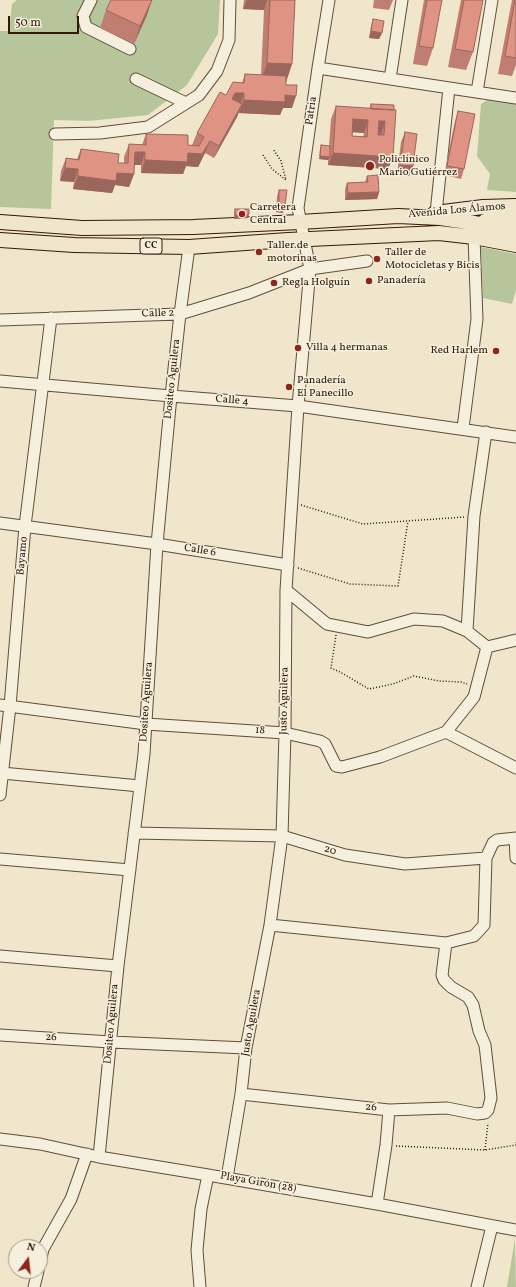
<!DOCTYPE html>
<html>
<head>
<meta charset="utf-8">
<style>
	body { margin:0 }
	#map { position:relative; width:516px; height:1287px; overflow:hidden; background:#f0e6cc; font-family:Vollkorn,serif }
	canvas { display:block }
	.north { position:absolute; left:8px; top:1239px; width:40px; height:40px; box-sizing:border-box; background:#f5efde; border:1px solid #a89989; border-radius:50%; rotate:15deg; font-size:11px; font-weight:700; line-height:16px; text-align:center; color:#351809 }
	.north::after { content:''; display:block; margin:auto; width:14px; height:18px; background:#8f2418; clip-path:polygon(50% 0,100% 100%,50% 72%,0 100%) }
	.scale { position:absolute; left:8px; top:16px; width:71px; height:18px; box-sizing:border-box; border:2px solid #351809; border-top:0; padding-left:5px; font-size:12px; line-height:14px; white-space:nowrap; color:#351809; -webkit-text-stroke:3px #f5efde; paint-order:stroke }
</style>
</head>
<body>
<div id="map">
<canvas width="516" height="1287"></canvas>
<div class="north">N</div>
<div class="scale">50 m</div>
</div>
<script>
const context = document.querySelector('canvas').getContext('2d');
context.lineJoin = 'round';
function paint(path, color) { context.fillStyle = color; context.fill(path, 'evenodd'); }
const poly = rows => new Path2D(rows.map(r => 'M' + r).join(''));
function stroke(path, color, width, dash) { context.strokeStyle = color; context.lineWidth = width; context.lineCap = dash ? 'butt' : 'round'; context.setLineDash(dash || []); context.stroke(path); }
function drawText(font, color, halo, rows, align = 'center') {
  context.font = font + ' Vollkorn,serif'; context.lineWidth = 3; context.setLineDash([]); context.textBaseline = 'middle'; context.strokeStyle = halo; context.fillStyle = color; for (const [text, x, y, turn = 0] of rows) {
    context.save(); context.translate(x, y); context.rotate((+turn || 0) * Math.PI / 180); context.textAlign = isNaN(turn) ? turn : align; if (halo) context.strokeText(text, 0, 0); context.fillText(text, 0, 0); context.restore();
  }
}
const green = poly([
	[17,0,220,0,218,34,187,85,148,115,88,121,54,120,51,209,0,207,0,31,9,31,12,4],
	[490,98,516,103,516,192,487,190,490,174,477,156,481,104],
	[481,247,516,254,516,290,512,304,483,298],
	[515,1239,516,1287,507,1287]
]);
const path = poly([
	[263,155,272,169,286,180,281,161,273,149],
	[301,505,363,524,465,517],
	[298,568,350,584,398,586,408,521],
	[336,635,331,668,340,672,369,689,393,684,414,676,439,681,461,682,467,684],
	[396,1146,485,1150,516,1145,516,1142],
	[485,1150,488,1123]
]);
const minor = poly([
	[91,0,83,16,86,27,130,49],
	[318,68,516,98],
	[136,79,186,103],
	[390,79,402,0],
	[477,92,492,0],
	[55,134,100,133,148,127,199,95,217,71,229,40,230,0],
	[436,213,449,88],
	[0,320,180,314,249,293,310,269,367,261],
	[0,381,171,396,298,406,516,437],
	[463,428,477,319,474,237],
	[0,523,157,544,288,565],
	[286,590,327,624,368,632,414,619,443,621,467,631,487,647],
	[467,631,474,516,486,432],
	[487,647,516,640],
	[0,705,146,724,285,733,320,741,325,744,336,766,342,767,380,757,446,732,516,768],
	[446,732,474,697,487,647],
	[2,773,140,786],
	[0,795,10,706,25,526,51,318],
	[134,833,282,836,345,855,405,864,486,858],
	[515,838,516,858],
	[0,859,130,870],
	[270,925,446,943,474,936,484,925,486,858,493,843,497,840,516,838],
	[0,956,118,966],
	[0,1035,111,1042,246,1048],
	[241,1094,389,1110,447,1108,477,1114,485,1113,488,1110,491,1098,485,1045,479,1031,473,1005,468,997,451,987,444,980,442,975,446,943],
	[0,1139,40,1144,99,1157,208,1175,377,1204,516,1230],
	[99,1157,118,966,144,754,157,544,171,396,180,314,189,247],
	[227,1178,241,1094,246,1048,270,925,282,836,285,733,286,590,298,406,310,269,298,208,318,68,329,0],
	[377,1204,386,1145,389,1110],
	[40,1263,43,1249,71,1199,87,1154],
	[34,1287,38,1271],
	[200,1287,197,1250,201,1209,208,1175],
	[477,1287,492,1226]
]);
const major = poly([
	[435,213,483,207,516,206],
	[485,221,516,218],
	[0,222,82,228,193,227,300,222,398,216,440,218,474,223,516,231],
	[0,240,74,245,189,247,288,240,439,233,474,237,516,245]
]);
const wall = poly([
	[244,0,295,0,292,64,286,82,286,85,292,108,283,108,280,115,239,113,239,111,237,117,214,158,205,153,198,167,186,166,183,174,141,173,141,165,134,165,134,174,129,187,115,185,112,193,73,189,74,182,60,181,61,171,66,158,77,159,81,149,118,163,124,163,124,157,129,144,142,145,146,134,188,145,192,145,197,133,226,95,242,83,245,74,261,75,264,10,243,9],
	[374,0,393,0,389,10,373,8],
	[424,0,442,0,433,48,427,66,413,64],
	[461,0,483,0,473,52,466,70,448,67],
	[512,0,516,0,516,65,512,76,498,74],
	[106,10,147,15,134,44,100,28],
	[373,19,382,33,379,39,369,38,371,26],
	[371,104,394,105,393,157,388,169,328,165,328,160,319,159,320,149,321,145,329,146,331,119,336,106,369,109],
	[353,132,364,133,363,137,352,136],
	[458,111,464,169,461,179,444,175,455,121],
	[405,132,413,166,409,176,397,174,401,142],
	[367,176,379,192,377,199,345,200,345,189,347,183,365,182],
	[279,190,285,206,283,213,276,212,277,196],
	[235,209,248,218,234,219,234,213]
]);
const shadedWall = poly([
	[152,0,147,15,134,44,140,26],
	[247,0,267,0,264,10,243,9],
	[371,31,382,33,379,39,369,38],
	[267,63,292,64,286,82,261,81],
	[235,93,244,93,240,106,232,99],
	[285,95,296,96,292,108,283,108,280,115,239,113,244,100],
	[242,104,237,117,214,158,219,146],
	[370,115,391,123,385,123,381,134,374,134,379,122,368,121,364,133,349,132,353,119],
	[210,141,205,153,198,167,186,166,183,174,141,173,145,160,188,153],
	[135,152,145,152,141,165,130,165],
	[333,153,393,157,388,169,328,165],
	[320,156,330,157,328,160,319,159],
	[400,165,413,166,409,176,397,174],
	[65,168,78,169,74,182,60,181],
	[117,173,134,174,129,187,115,185,112,193,73,189,78,176],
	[379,192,377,199,345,200,348,193],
	[279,206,285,206,283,213,276,212],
	[249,214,248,218,234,219,235,215]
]);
const building = poly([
	[111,0,152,0,140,26,106,10,111,0],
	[270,0,295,0,292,64,267,63,270,0],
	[427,0,442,0,433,48,419,46,427,0],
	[464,0,483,0,473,52,455,49,464,0],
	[515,0,516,0,516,58,505,56,515,0],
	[373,19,384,21,382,33,371,31,373,19],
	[245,74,286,76,286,85,297,85,296,96,285,95,285,102,244,100,244,93,235,93,232,99,242,104,219,146,210,141,202,154,188,153,187,162,145,160,145,152,135,152,134,174,117,173,116,181,78,176,78,169,65,168,66,158,79,160,81,149,119,154,118,163,128,163,129,144,146,145,146,134,188,135,188,145,199,146,204,137,197,133,220,92,226,95,233,82,244,83,245,74],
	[371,104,394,105,394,110,371,109,371,104],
	[336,106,396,110,393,157,333,153,336,106],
	[353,119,368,120,367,137,352,136,353,119],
	[379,121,385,121,384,135,378,135,379,121],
	[458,111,475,114,464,169,447,166,458,111],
	[405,132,417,134,413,166,400,165,405,132],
	[321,145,330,146,330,157,320,156,321,145],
	[378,175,379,192,348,193,347,183,368,182,367,176,378,175],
	[279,190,287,190,285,206,279,206,279,190],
	[235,209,249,209,249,214,235,215,235,209]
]);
const markers = [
	[370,166,5,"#8f2418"],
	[242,214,4,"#8f2418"],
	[259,252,4,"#8f2418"],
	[377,259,4,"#8f2418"],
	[369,281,4,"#8f2418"],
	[274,283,4,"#8f2418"],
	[298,348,4,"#8f2418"],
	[496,351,4,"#8f2418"],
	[289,387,4,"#8f2418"]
];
const shields = [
	[151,246,22]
];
const shieldNames = [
	["CC",151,246]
];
const streetNames = [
	["Patria",312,111,-82],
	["Avenida Los Álamos",457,211,-5],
	["Calle 2",158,314,-2],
	["Dositeo Aguilera",173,379,-84],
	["Calle 4",232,401,4],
	["Calle 6",200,551,9],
	["Bayamo",23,556,-85],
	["Justo Aguilera",285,701,-89],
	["Dositeo Aguilera",147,702,-86],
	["18",260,731,4],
	["20",330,851,17],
	["Justo Aguilera",252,1023,-80],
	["Dositeo Aguilera",112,1024,-85],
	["26",51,1038,3],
	["26",371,1108,6],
	["Playa Girón (28)",258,1183,10]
];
const poiNames = [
	["Policlínico",379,160],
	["Mario Gutiérrez",379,173],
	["Carretera",250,208],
	["Central",250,221],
	["Taller de",267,246],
	["motorinas",267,259],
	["Taller de",385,253],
	["Motocicletas y Bicis",385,266],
	["Panadería",377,281],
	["Regla Holguín",282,283],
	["Villa 4 hermanas",306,348],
	["Red Harlem",488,351,"right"],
	["Panadería",297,381],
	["El Panecillo",297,394]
];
paint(green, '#b6c69a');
stroke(minor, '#644c3a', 13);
stroke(major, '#351809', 16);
stroke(path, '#351809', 1.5, [1, 2]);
stroke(minor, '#f5efde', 11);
stroke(major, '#f0e6cc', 14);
paint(wall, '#bf7e71');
paint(shadedWall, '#9b675c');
paint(building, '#de9383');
stroke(building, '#9b675c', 1);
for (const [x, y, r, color] of markers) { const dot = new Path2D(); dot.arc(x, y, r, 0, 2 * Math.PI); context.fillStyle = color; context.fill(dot); stroke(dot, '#f5efde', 1.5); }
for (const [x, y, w] of shields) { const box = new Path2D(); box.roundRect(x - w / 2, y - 8, w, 16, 3); context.fillStyle = '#f5efde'; context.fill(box); stroke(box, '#351809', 1); }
drawText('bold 10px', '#351809', null, shieldNames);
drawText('11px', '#351809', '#f5efde', streetNames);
drawText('11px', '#351809', '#f5efde', poiNames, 'left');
</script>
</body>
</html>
